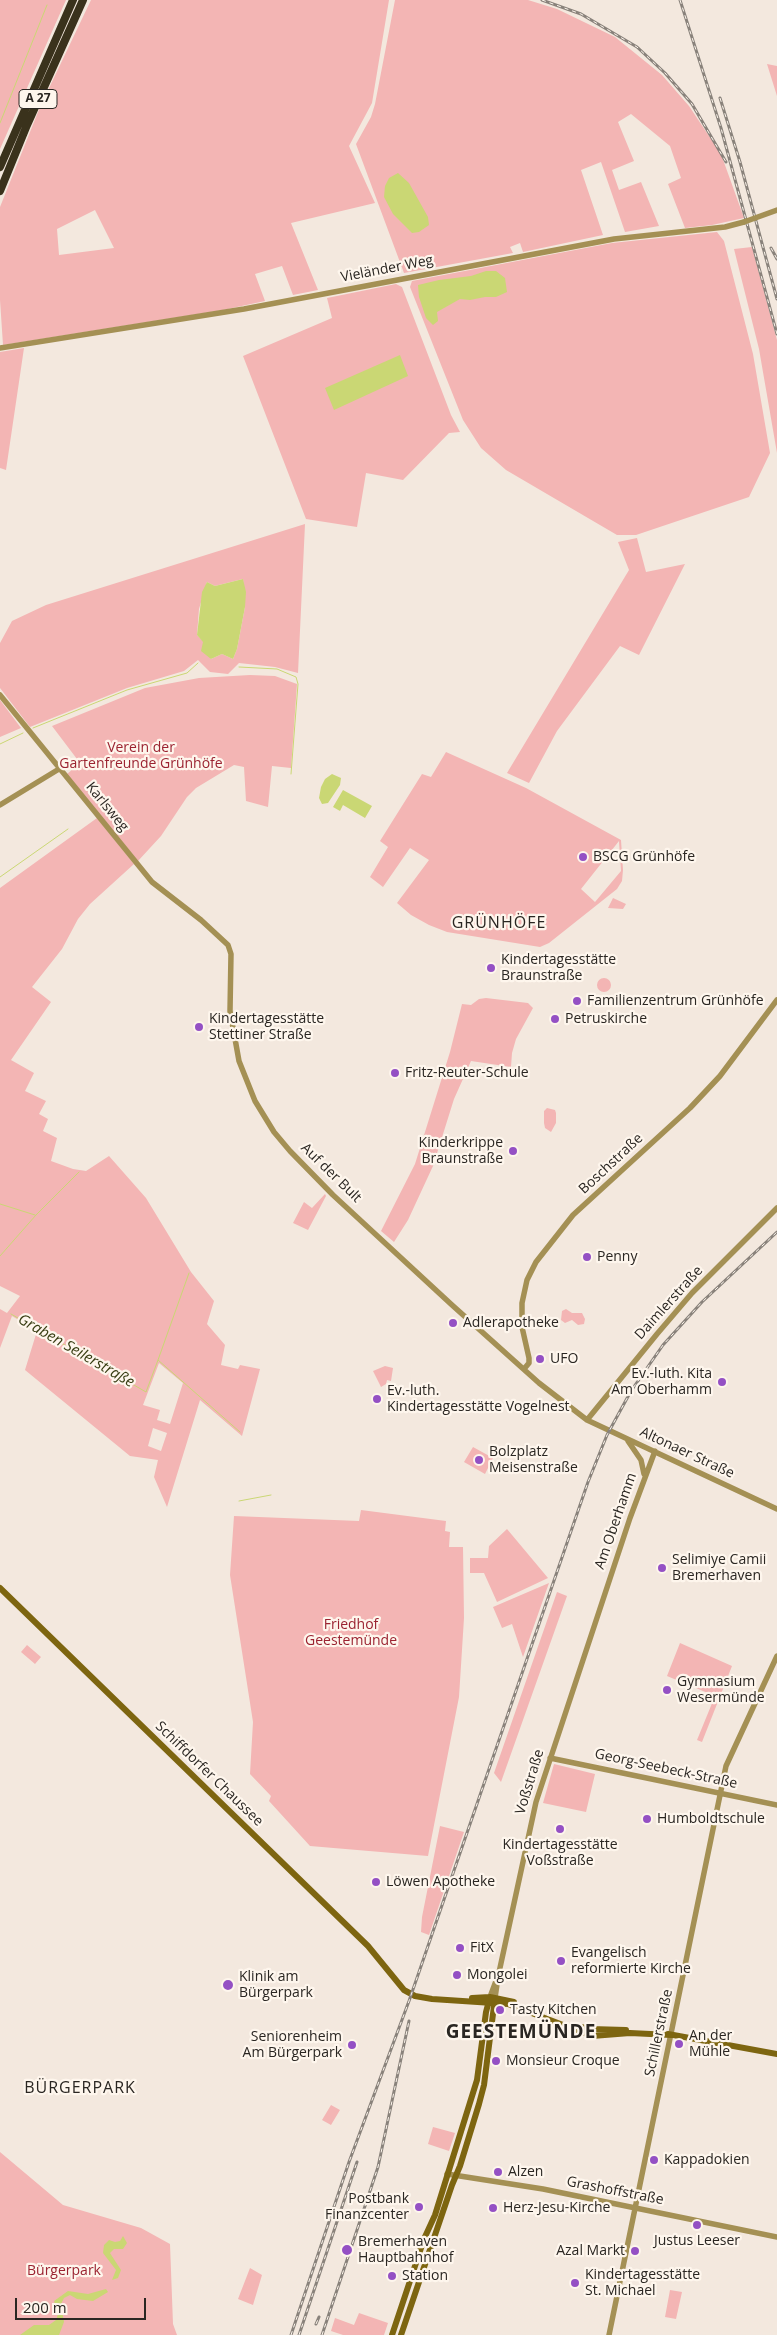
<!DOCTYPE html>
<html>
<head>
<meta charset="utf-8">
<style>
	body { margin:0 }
	#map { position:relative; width:777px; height:2335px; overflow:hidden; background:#f3e8de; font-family:"Open Sans",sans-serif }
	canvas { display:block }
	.scale { position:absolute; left:15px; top:2298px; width:131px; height:22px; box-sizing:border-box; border:2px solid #2a2622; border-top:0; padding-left:6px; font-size:15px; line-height:18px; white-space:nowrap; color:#2a2622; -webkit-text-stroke:4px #fef6ed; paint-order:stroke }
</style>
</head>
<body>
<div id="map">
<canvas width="777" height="2335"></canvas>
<div class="scale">200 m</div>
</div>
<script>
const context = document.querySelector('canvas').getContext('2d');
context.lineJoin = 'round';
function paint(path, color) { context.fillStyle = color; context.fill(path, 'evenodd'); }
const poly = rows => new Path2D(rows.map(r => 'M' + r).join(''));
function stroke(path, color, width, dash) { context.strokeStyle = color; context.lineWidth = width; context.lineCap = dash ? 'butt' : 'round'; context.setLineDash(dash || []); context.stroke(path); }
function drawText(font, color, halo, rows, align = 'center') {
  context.font = font + ' "Open Sans",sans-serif'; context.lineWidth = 4.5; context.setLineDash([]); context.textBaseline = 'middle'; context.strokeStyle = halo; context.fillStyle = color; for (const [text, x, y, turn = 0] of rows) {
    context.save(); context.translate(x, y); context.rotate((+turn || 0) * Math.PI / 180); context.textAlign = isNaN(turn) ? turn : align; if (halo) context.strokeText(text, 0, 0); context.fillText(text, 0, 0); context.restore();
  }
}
const green = poly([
	[0,0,66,0,0,149],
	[91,0,389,0,372,103,349,146,375,203,291,223,318,290,293,295,282,266,255,274,265,301,223,310,3,345,0,300,0,207,40,107],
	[95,210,114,248,59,255,57,229],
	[395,0,528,0,557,9,615,37,662,75,689,106,721,154,744,218,712,225,685,228,668,184,681,178,670,146,631,114,618,122,634,161,612,170,619,190,641,182,659,226,625,232,601,162,581,170,603,235,523,252,520,243,510,247,513,253,404,273,356,144,371,117,375,104],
	[767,64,777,66,777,96],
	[717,232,724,241,753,354,770,453,749,497,636,535,617,535,506,470,481,448,463,420,410,287,412,281,612,243],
	[752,247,777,340,777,453,759,349,734,249],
	[396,284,402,287,451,415,460,432,449,433,403,480,366,473,357,527,306,519,243,356,332,318,327,298],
	[24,348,6,470,0,468,0,352],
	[305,524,298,673,275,667,239,663,228,674,210,672,198,660,184,671,127,688,30,727,0,688,0,643,12,621,46,605],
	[243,579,245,607,237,649,233,659,222,654,211,659,203,641,197,635,199,609,207,582,215,586],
	[637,538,646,572,685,564,639,655,620,646,557,731,529,783,507,773,629,570,618,542],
	[250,675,275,676,297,684,291,768,272,766,268,807,246,801,244,767,234,765,196,788,187,797,161,836,138,861,67,774,80,763,52,726,145,688,199,678],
	[0,700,21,728,0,737],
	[446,752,526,788,621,840,623,870,622,881,617,889,549,943,540,947,447,932,429,925,411,915,397,903,429,860,410,848,383,887,370,877,388,847,380,841,422,774,431,777],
	[619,841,621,871,595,902,581,889],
	[97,818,134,864,90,904,78,919,62,949,32,987,51,1002,11,1060,34,1073,25,1091,46,1101,39,1114,48,1119,43,1131,57,1138,51,1161,73,1169,86,1171,109,1156,146,1198,191,1272,214,1301,207,1324,225,1345,221,1365,238,1369,240,1365,260,1369,242,1436,200,1400,167,1507,154,1477,158,1460,130,1456,25,1370,37,1331,12,1316,0,1348,0,1309,7,1313,20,1296,0,1286,0,888],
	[159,1363,183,1383,170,1424,157,1420,160,1410,143,1405],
	[153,1428,167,1433,161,1451,148,1446],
	[613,898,626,904,623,909,608,908],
	'597 985a7 7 0 1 1 14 0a7 7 0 1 1-14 0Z',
	[486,998,528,1003,533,1008,516,1039,512,1053,511,1067,471,1061,454,1099,433,1166,408,1220,394,1242,381,1231,415,1164,450,1052,462,1004,471,1005,479,999],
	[547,1108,555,1110,556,1113,556,1123,551,1132,545,1128,544,1123,544,1111],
	[325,1194,326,1196,308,1230,293,1223,304,1202,312,1208],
	[566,1309,572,1313,582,1313,585,1319,584,1324,578,1325,572,1320,565,1323,561,1320,562,1311],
	[385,1366,393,1368,391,1381,387,1380,386,1384,381,1387,373,1371],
	[473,1447,493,1458,485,1474,464,1462],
	[361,1510,446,1521,445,1531,450,1532,449,1547,463,1547,464,1618,459,1697,428,1856,310,1846,269,1801,271,1796,250,1774,253,1722,230,1575,234,1516,359,1521],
	[507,1529,548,1578,497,1602,484,1573,470,1573,470,1558,488,1558,489,1546],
	[549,1583,523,1657,512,1624,502,1628,493,1607],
	[557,1592,567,1596,501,1782,494,1773],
	[680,1643,732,1666,702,1742,697,1740,715,1696,667,1676],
	[27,1645,41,1657,35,1664,21,1652],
	[554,1764,595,1774,586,1812,543,1803],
	[440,1826,464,1832,429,1935,421,1932,422,1917],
	[331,2105,340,2110,331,2125,322,2120],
	[433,2127,455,2133,449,2151,428,2144],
	[0,2152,63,2205,141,2228,170,2244,173,2324,177,2335,0,2335],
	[250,2268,262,2275,253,2305,238,2299],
	[670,2290,682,2292,676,2319,665,2317],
	[359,2313,388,2323,384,2335,343,2335,331,2331,335,2318,354,2325]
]);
const water = poly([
	[398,173,409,183,428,217,429,225,419,232,412,233,393,214,384,197,385,186,389,178],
	[486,271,496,271,505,278,507,292,496,297,485,297,470,300,460,299,437,312,438,321,433,325,426,318,419,297,418,285,439,280,471,276],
	[400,355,408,376,334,410,325,388],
	[243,579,246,592,245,607,237,649,233,659,222,654,211,659,201,651,203,642,197,635,202,592,207,582,215,586],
	[332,774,341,778,340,785,328,803,322,804,319,798,321,787,325,779],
	[343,790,372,806,365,818,343,805,340,811,333,807],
	[123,2236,127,2243,123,2249,114,2249,110,2253,121,2270,118,2278,112,2280,116,2270,103,2253,104,2245,109,2240,115,2242,120,2241],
	[106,2289,108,2292,93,2301,77,2299,70,2295,64,2298,61,2304,64,2322,59,2335,20,2335,34,2325,49,2325,56,2320,58,2314,54,2301,68,2291,88,2294]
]);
const stream = poly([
	[0,123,47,5],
	[239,667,277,669,296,677,298,684,291,774],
	[33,728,127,690,187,673,198,663],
	[0,744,23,733],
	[0,877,68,829],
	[0,1204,35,1215],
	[0,1256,36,1215,79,1172],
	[11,1314,146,1392,158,1360,240,1432],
	[158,1360,189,1273],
	[239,1501,271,1495]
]);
const tertiary = poly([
	[0,348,244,309,614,239,725,227,744,222],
	[0,695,152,882,201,920,228,945,231,954,230,1011,239,1061,255,1101,274,1132,290,1151,333,1195,452,1305,539,1383,587,1420,777,1509],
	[0,805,59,769],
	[524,1369,529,1363,529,1358,522,1327,522,1303,527,1280,536,1262,573,1215,690,1108,720,1076,777,1000],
	[587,1420,657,1334,692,1293,777,1208],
	[628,1441,641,1460,644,1474],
	[550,1758,777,1805],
	[490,1997,496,1981],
	[495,1998,498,1977,536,1802,630,1518,655,1451],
	[447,2174,543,2189,777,2237],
	[609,2335,726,1766,777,1656]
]);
const secondary = poly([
	[0,1588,368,1946,404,1990,415,1996,432,1999,508,2004,592,2036,630,2033,671,2035],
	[472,1998,490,1997,514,2002],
	[572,2025,590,2029,626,2030],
	[668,2034,777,2054],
	[392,2335,424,2239,435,2215,477,2080,486,2012,490,1997],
	[401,2335,452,2185,460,2166,479,2104,484,2085,495,1998]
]);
const motorway = poly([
	[0,167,73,0],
	[0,191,27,125,83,0]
]);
const rail = poly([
	[542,0,581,14,637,47,665,73,692,104,726,162],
	[680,0,721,128,777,334],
	[720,98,740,162,777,299],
	[771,248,777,259],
	[316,2324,319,2317],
	[291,2335,349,2162,409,2001,588,1482,607,1435,631,1391,663,1345,702,1302,777,1232],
	[299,2335,357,2162],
	[322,2335,378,2167,409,2021]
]);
const tertiaryBridge = poly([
	[744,222,777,210]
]);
const markers = [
	[583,857,5,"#9450c4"],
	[491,968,5,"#9450c4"],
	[577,1001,5,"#9450c4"],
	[555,1019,5,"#9450c4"],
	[199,1027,5,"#9450c4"],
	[395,1073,5,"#9450c4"],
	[513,1151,5,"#9450c4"],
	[587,1257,5,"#9450c4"],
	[453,1323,5,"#9450c4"],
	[540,1359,5,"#9450c4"],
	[722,1382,5,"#9450c4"],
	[377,1399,5,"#9450c4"],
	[479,1460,5,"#9450c4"],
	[662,1568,5,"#9450c4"],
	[667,1690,5,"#9450c4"],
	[647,1819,5,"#9450c4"],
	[560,1829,5,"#9450c4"],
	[376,1882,5,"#9450c4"],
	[460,1948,5,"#9450c4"],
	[561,1961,5,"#9450c4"],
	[457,1975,5,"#9450c4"],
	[228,1985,6,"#9450c4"],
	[500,2010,5,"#9450c4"],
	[679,2044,5,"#9450c4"],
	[352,2045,5,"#9450c4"],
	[496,2061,5,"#9450c4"],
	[654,2160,5,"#9450c4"],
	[498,2172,5,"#9450c4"],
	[419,2207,5,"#9450c4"],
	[493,2208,5,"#9450c4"],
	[697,2225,5,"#9450c4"],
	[347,2250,6,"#9450c4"],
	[635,2251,5,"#9450c4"],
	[392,2276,5,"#9450c4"],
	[575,2283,5,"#9450c4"]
];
const shields = [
	[38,99,38]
];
const shieldNames = [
	["A 27",38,99]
];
const streetNames = [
	["Vieländer Weg",387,269,-11],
	["Karlsweg",107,807,51],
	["Boschstraße",611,1164,-43],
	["Auf der Bult",331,1173,44],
	["Daimlerstraße",669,1303,-48],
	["Altonaer Straße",687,1453,25],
	["Am Oberhamm",616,1521,-71],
	["Georg-Seebeck-Straße",666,1769,12],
	["Schiffdorfer Chaussee",209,1774,44],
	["Voßstraße",530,1782,-73],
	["Schillerstraße",659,2033,-78],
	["Grashoffstraße",615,2191,11]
];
const parkNames = [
	["Verein der",141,748],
	["Gartenfreunde Grünhöfe",141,764],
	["Friedhof",351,1625],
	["Geestemünde",351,1641],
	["Bürgerpark",64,2271]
];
const poiNames = [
	["BSCG Grünhöfe",593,857],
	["Kindertagesstätte",501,960],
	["Braunstraße",501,976],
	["Familienzentrum Grünhöfe",587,1001],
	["Kindertagesstätte",209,1019],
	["Stettiner Straße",209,1035],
	["Petruskirche",565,1019],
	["Fritz-Reuter-Schule",405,1073],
	["Kinderkrippe",503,1143,"right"],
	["Braunstraße",503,1159,"right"],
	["Penny",597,1257],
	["Adlerapotheke",463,1323],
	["UFO",550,1359],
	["Ev.-luth. Kita",712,1374,"right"],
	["Am Oberhamm",712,1390,"right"],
	["Ev.-luth.",387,1391],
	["Kindertagesstätte Vogelnest",387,1407],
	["Bolzplatz",489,1452],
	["Meisenstraße",489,1468],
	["Selimiye Camii",672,1560],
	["Bremerhaven",672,1576],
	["Gymnasium",677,1682],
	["Wesermünde",677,1698],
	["Humboldtschule",657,1819],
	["Kindertagesstätte",560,1845,"center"],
	["Voßstraße",560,1861,"center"],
	["Löwen Apotheke",386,1882],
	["FitX",470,1948],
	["Evangelisch",571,1953],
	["reformierte Kirche",571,1969],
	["Mongolei",467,1975],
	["Klinik am",239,1977],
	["Bürgerpark",239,1993],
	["Tasty Kitchen",510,2010],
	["An der",689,2036],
	["Mühle",689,2052],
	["Seniorenheim",342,2037,"right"],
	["Am Bürgerpark",342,2053,"right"],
	["Monsieur Croque",506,2061],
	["Kappadokien",664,2160],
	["Alzen",508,2172],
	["Postbank",409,2199,"right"],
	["Finanzcenter",409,2215,"right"],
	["Herz-Jesu-Kirche",503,2208],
	["Justus Leeser",697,2241,"center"],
	["Bremerhaven",358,2242],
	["Hauptbahnhof",358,2258],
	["Azal Markt",625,2251,"right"],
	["Kindertagesstätte",585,2275],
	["St. Michael",585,2291],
	["Station",402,2276]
];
const waterNames = [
	["Graben Seilerstraße",76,1351,30]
];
const quarterNames = [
	["GRÜNHÖFE",499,923],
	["BÜRGERPARK",80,2088]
];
const districtNames = [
	["GEESTEMÜNDE",521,2033]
];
paint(green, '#f3b5b4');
paint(water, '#cad774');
stroke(stream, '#cad774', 1);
stroke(tertiary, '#a49054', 5.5);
stroke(secondary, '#7d6510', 6);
stroke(motorway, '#3a321c', 8);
stroke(rail, '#89827b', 3);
stroke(rail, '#fef6ed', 1, [4]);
stroke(tertiaryBridge, '#a49054', 5.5);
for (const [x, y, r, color] of markers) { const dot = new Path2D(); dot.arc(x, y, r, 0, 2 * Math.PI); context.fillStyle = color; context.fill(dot); stroke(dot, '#fef6ed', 2); }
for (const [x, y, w] of shields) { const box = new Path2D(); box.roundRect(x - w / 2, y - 9.5, w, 19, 4); context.fillStyle = '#fef6ed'; context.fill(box); stroke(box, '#2a2622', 1); }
drawText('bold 12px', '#2a2622', null, shieldNames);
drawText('14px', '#2a2622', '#fef6ed', streetNames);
drawText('14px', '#9b2331', '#fef6ed', parkNames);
drawText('14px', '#2a2622', '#fef6ed', poiNames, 'left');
drawText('italic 15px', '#393e14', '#fef6ed', waterNames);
context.letterSpacing = '1px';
drawText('16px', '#2a2622', '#fef6ed', quarterNames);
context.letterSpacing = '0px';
context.letterSpacing = '1px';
drawText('bold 19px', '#2a2622', '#fef6ed', districtNames);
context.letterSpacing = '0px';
</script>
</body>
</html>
